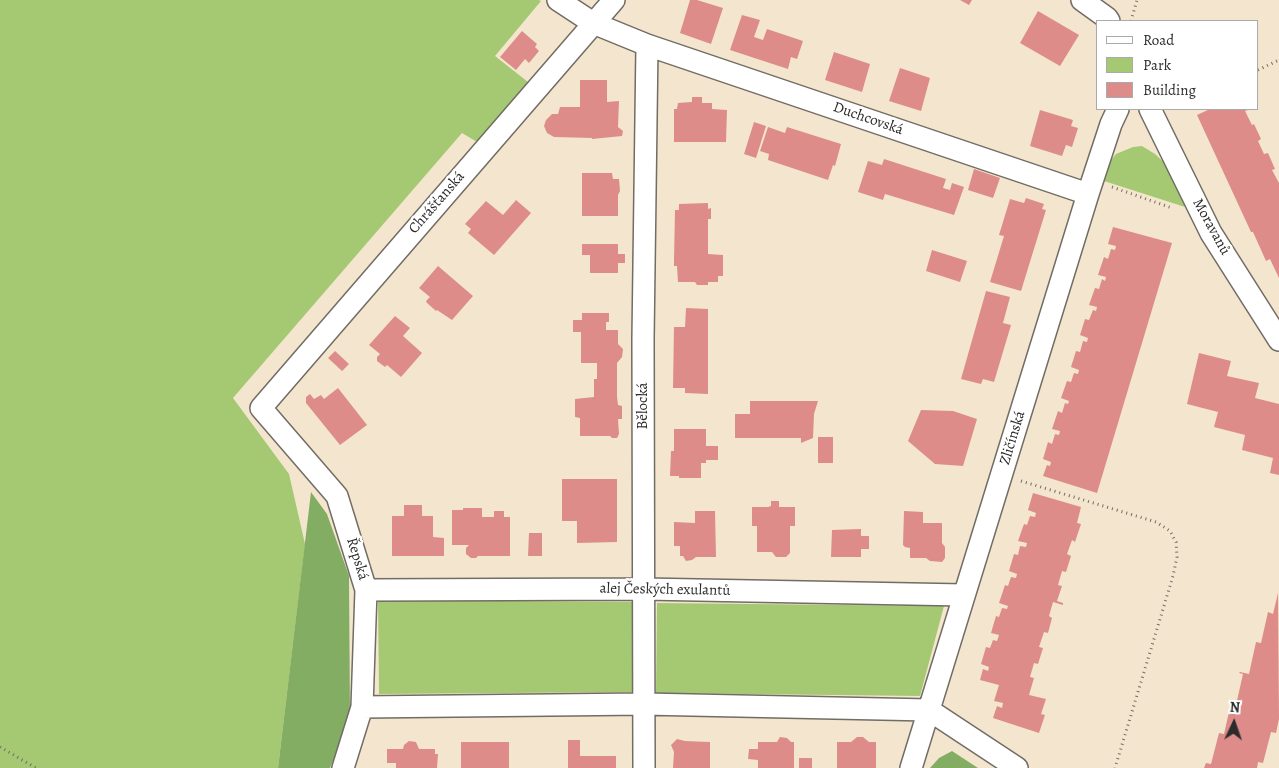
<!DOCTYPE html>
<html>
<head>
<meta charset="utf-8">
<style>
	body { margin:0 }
	#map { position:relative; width:1279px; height:768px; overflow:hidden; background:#f4e6ce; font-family:Alegreya,serif }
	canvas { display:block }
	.legend { position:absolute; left:1096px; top:20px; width:162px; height:90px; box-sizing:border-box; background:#fff; border:1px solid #aaa; margin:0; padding:6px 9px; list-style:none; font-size:15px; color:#2b2b2b }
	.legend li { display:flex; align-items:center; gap:10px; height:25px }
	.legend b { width:25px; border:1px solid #aaa }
	.north { position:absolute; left:1209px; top:698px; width:50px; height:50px; -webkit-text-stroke:4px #fff; paint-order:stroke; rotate:3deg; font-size:14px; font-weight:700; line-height:20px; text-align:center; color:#2b2b2b }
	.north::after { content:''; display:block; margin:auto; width:18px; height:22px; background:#2b2b2b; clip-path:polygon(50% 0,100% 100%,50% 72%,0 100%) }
</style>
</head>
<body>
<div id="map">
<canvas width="1279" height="768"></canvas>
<ul class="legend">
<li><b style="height:6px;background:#fff"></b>Road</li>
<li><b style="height:14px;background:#a5c972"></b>Park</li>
<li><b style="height:14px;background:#dd8c89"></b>Building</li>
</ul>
<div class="north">N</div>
</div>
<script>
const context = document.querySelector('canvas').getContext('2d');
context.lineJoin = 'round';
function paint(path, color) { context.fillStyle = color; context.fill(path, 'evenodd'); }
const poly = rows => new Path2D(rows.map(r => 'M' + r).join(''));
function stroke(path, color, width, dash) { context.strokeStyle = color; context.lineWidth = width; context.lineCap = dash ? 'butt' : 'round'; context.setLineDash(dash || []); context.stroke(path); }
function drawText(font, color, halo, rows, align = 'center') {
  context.font = font + ' Alegreya,serif'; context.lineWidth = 5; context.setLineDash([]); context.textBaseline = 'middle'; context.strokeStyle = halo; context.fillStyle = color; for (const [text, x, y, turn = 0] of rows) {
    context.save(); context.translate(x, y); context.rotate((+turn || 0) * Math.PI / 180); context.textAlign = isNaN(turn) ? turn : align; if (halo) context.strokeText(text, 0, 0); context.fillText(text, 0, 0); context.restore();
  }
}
const green = poly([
	[0,0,539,0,541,1,495,56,528,82,477,142,462,133,233,398,289,474,305,544,278,768,0,768],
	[1142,146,1155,154,1168,166,1185,207,1104,181,1111,160,1116,154,1133,147],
	[378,600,635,602,632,692,379,694],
	[657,603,944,606,920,696,656,693]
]);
const forest = poly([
	[311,492,327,514,349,576,350,718,330,768,278,768],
	[952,751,978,768,930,768,939,758]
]);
const building = poly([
	[690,0,697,0,723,8,711,44,680,33],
	[960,0,972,0,969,5],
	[1038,11,1079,35,1060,66,1020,43],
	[742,15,760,20,754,37,763,40,767,29,803,41,797,59,791,57,788,69,730,50],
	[522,31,537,44,535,47,539,51,529,63,525,59,516,70,500,57],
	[834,52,870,64,862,92,825,80],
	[900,68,930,78,921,111,889,101],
	[580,80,607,80,607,102,619,101,618,127,623,131,622,136,592,139,592,138,554,137,547,133,544,126,546,120,552,114,558,114,560,107,580,107],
	[692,97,702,97,702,103,712,103,712,109,727,110,726,142,674,142,674,109,677,109,678,103,692,102],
	[1210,109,1247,109,1248,110,1245,111,1252,125,1254,124,1261,139,1258,141,1264,154,1268,153,1275,169,1272,170,1279,183,1279,278,1270,259,1266,261,1253,232,1251,232,1197,115],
	[1040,110,1073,120,1071,126,1078,128,1072,147,1066,145,1062,156,1030,146],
	[754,122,766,126,756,158,744,154],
	[768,127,785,133,787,127,841,144,835,166,833,165,828,180,768,160,769,154,760,151],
	[884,159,946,179,943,188,950,190,952,183,964,187,954,215,885,194,883,200,858,192,868,161,882,165],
	[974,169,1000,178,993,198,968,190],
	[582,173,612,173,613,179,619,179,620,191,618,195,618,216,582,216],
	[1026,198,1044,204,1042,209,1046,210,1021,291,990,282,1004,236,999,235,1010,199,1024,203],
	[516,200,531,213,494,255,468,233,471,229,465,224,486,201,503,215],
	[708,203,708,209,711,208,711,219,708,219,708,254,723,255,723,276,718,276,718,282,708,282,708,285,697,285,695,282,678,282,677,266,674,266,674,261,675,210,679,210,679,204],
	[1113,227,1172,243,1097,493,1043,476,1047,465,1050,466,1051,462,1043,459,1048,442,1052,444,1055,434,1059,435,1060,431,1052,429,1058,411,1062,413,1065,403,1068,404,1069,401,1061,398,1067,381,1071,382,1074,373,1078,374,1079,370,1071,367,1076,351,1080,352,1083,341,1087,342,1088,338,1080,335,1085,319,1089,320,1093,310,1096,311,1097,307,1089,305,1095,288,1099,289,1102,279,1105,281,1106,277,1098,275,1104,257,1108,259,1111,249,1115,250,1116,246,1108,244],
	[582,244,618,244,618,254,625,254,625,263,618,263,618,273,590,273,590,255,582,255],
	[932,250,967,261,960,282,926,271],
	[438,266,473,296,452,320,437,310,436,311,427,303,426,301,430,297,419,288],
	[986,291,1010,297,1003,323,1011,325,994,382,983,379,981,384,961,379],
	[686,308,708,309,708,394,685,393,685,388,673,388,674,327,685,327],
	[582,313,609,313,609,322,606,322,606,330,618,330,618,344,623,349,622,357,617,363,617,397,618,405,622,406,622,419,618,419,619,434,617,438,612,438,610,436,580,436,580,418,575,417,575,399,594,397,594,379,597,379,597,363,581,363,581,332,573,332,573,320,582,320],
	[395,316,410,328,403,336,422,353,401,377,387,365,385,367,377,361,377,357,380,354,369,345],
	[335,351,349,364,342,371,328,358],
	[1199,353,1231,361,1227,376,1259,383,1255,398,1279,404,1279,475,1270,473,1273,458,1242,450,1245,435,1214,427,1218,412,1187,404],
	[338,388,367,425,340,445,306,403,306,397,310,394,314,399,321,395,324,399],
	[750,401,818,401,814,414,813,438,801,443,801,438,735,438,735,414,750,414],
	[921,410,953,411,977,419,963,466,935,464,908,441],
	[674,429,706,429,706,446,718,446,718,460,706,460,706,463,701,463,701,478,679,478,679,476,670,476,671,451,674,451],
	[818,437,833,437,833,463,818,463],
	[562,479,617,479,617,542,577,543,577,521,562,521],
	[1033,493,1081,507,1077,523,1081,524,1075,542,1072,540,1067,554,1071,556,1066,572,1062,571,1058,585,1062,586,1057,601,1063,603,1063,605,1053,602,1049,616,1052,618,1048,633,1044,632,1039,647,1043,648,1038,664,1034,663,1030,677,1034,678,1029,695,1046,699,1041,714,1045,715,1039,733,993,718,997,706,1002,708,1003,703,994,701,999,685,980,680,983,669,988,671,989,667,981,664,986,647,990,648,993,640,997,641,999,635,991,633,996,616,999,617,1002,608,1007,609,1008,606,999,603,1005,585,1008,586,1011,577,1016,578,1017,574,1009,571,1014,554,1018,555,1020,546,1026,547,1027,543,1018,541,1024,524,1027,525,1030,516,1035,517,1036,513,1028,510],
	[771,501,779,501,779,507,795,507,795,526,790,526,790,553,786,557,776,557,772,552,757,552,757,526,752,526,752,507,768,507,771,506],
	[404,505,422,505,422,516,433,516,433,537,444,538,444,556,392,556,392,516,404,516],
	[463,508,482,508,482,517,494,517,494,511,504,511,504,517,510,517,510,556,478,556,476,558,471,558,466,554,466,548,469,545,452,545,452,510,463,510],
	[695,511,715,511,716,557,696,557,692,560,686,561,683,556,680,556,680,546,674,546,674,522,695,523],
	[904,511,923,512,923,523,942,523,942,543,945,547,945,558,942,562,930,561,926,558,910,558,910,548,905,547,903,545],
	[861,529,861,536,869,536,869,549,861,549,861,557,831,557,832,530],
	[529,533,542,533,542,556,528,556],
	[1278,593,1279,719,1276,733,1271,732,1263,763,1258,762,1257,768,1204,768,1206,763,1211,764,1219,733,1224,734,1231,703,1236,705,1243,674,1239,673,1240,672,1249,674,1256,642,1261,643,1268,612,1273,614],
	[780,737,787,738,791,742,794,742,794,768,758,768,758,760,748,759,749,749,758,749,758,742,777,742],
	[857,737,863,737,869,742,876,742,876,768,837,768,837,742,851,742],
	[677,739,685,741,710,742,710,768,673,768,674,752,671,745],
	[568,740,580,740,580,756,616,756,616,768,568,768],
	[409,741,416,742,419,749,435,749,435,754,438,754,437,768,396,768,396,763,387,763,387,749,403,749,404,745],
	[461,742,509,742,509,768,461,768],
	[799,758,812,758,812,768,799,768]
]);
const path = poly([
	[1131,21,1137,0],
	[1258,70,1279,60],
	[1112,187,1172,208],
	[1021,481,1156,522,1170,531,1176,542,1177,557,1173,576,1115,768],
	[0,747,36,768]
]);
const street = poly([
	[558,0,593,23,647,45,1088,194],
	[1082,0,1107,18,1109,21],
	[1150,109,1211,233,1279,340],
	[366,590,644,589,964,595],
	[362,707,644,704,929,710,1017,768],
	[343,768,362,707,366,590,337,496,261,408,614,0],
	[644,768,643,339,647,45],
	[911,768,1088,194,1111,124,1118,109]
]);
const streetNames = [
	["Duchcovská",868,119,19],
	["Chrášťanská",437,203,-49],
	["Moravanů",1211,227,61],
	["Bělocká",643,406,-90],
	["Zličínská",1013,438,-73],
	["Řepská",357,559,73],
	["alej Českých exulantů",665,590,1]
];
paint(green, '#a5c972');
paint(forest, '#84ad64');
paint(building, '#dd8c89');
stroke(street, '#716c64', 24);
stroke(path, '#716c64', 3, [1, 4]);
stroke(street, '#fff', 21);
drawText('15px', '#2b2b2b', '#fff', streetNames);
</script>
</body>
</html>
